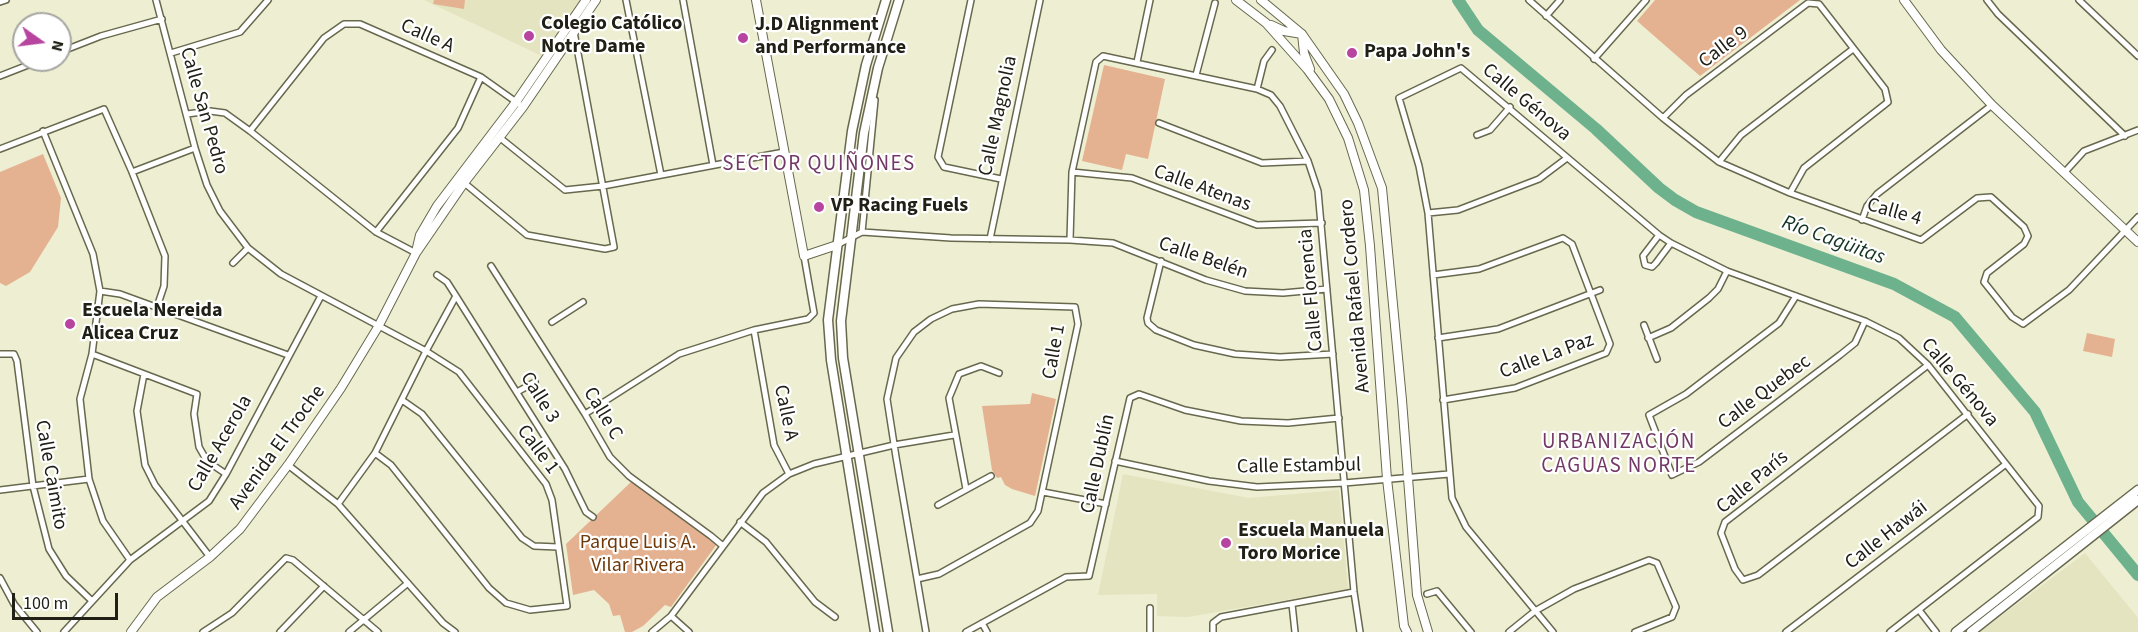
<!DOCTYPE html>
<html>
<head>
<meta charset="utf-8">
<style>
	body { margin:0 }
	#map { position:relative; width:2138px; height:632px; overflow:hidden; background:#eeeed2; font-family:"Source Sans 3",sans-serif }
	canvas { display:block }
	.north { position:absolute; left:12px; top:12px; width:60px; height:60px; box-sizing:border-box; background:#fff; border:2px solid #a6a6a2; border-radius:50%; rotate:104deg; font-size:16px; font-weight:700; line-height:24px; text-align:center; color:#202016 }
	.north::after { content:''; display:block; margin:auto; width:21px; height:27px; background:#b745a0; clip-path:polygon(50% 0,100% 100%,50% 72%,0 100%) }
	.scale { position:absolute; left:12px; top:593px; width:106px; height:27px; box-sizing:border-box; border:3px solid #202016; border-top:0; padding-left:8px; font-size:18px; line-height:21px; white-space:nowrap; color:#202016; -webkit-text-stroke:4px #fff; paint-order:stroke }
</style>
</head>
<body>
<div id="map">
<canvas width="2138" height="632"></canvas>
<div class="north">N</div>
<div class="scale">100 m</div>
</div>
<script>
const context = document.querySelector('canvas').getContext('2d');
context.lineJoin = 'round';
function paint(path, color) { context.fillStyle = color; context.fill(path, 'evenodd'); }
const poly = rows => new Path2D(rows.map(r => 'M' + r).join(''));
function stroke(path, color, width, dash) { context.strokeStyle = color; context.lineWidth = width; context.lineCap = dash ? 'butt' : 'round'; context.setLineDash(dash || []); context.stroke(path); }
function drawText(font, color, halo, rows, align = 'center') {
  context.font = font + ' "Source Sans 3",sans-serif'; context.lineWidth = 4.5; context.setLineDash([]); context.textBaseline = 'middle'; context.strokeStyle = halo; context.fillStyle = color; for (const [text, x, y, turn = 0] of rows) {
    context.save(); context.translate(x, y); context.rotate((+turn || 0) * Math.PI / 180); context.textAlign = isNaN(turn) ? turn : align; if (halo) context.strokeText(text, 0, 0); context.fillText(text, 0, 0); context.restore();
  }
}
const built = poly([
	[424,0,581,0,544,57],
	[1123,474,1249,498,1339,490,1348,589,1188,617,1157,616,1157,594,1098,595],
	[2085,553,2138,618,2138,632,1980,632]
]);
const green = poly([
	[434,0,465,0,464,9,433,4],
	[1655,0,1800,0,1700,76,1637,21],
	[1104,65,1165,79,1148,159,1126,154,1122,170,1082,161],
	[43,154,61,198,58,227,30,272,6,286,0,283,0,172],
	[2087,333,2115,339,2112,357,2083,351],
	[1032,393,1056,399,1035,496,1012,489,1005,485,1001,477,997,478,992,470,982,406,1030,404],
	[631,482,717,544,671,607,665,605,643,626,632,632,625,632,620,615,613,616,609,604,594,590,573,595,566,544]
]);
const river = poly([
	[1458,0,1478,30,1596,129,1659,188,1675,200,1696,212,1894,284,1955,317,2035,412,2078,502,2138,575]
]);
const street = poly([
	[156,0,195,148,207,185,220,211,248,248,281,274,426,351,459,372,546,484,552,500,567,606,530,610,506,603,489,588,391,465,375,453],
	[626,0,661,175],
	[683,0,713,165],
	[971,0,938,157,944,167,1001,179],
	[1529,0,1663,118,1719,162,1790,193,1921,240,1977,198,1991,197,2024,227,2028,236,2024,244,1987,273,1984,282,2012,317,2023,324,2069,290,2138,217],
	[1987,0,1998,14,2125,136],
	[2079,0,2138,56],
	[0,2,6,0],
	[1546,16,1560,0],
	[60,52,101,36,162,19],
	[171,53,240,32,268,0],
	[1594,59,1646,0],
	[1137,62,1150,0],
	[1196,75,1215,3],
	[0,76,41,60],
	[1257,89,1264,61,1272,50],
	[187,114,210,111,225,113,250,131,376,232,416,253],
	[1663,118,1686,95,1808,3,1819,4,1885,89,1888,102,1804,168,1790,193],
	[1159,123,1262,163,1308,161],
	[43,131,93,254,100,291,92,354,80,399,89,479,103,521,130,560],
	[250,131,324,38,344,24,360,24,481,77,519,104],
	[1477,135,1490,130,1510,107],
	[499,137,565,190,603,186,784,152],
	[0,149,104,109,132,172,165,256,164,286,157,307],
	[1719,162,1741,135,1853,49],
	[132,172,195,148],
	[1072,172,1132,178,1257,225,1322,223],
	[2064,173,2084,151,2138,130],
	[462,181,527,235,605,249,614,247,572,21],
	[1428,213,1458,210,1539,179,1567,158],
	[1862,220,1867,206,1877,194,1992,105],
	[376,232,458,128,481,77],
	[862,232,875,100],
	[1659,235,1643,256,1645,265,1652,267,1656,263,1671,243],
	[990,239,1040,0],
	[1070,240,1072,172,1096,62,1103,56,1257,89,1271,95,1280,106,1308,161,1318,191,1354,592,1360,632],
	[837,245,862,232,951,238,1070,240,1113,243,1206,280,1245,291,1283,293,1327,289],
	[1161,261,1147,318,1148,323,1156,330,1194,345,1235,354,1280,357,1333,354],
	[233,263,248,248],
	[491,266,585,414,610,457,629,476,711,536,723,546],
	[437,275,447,282,456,296,565,469,586,512,593,517],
	[1433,275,1479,269,1563,238,1572,244,1610,344,1606,353,1515,388,1443,400],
	[100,291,120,294,288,355],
	[1796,296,1779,323,1686,394,1649,415,1672,475,1699,462,1840,355,1855,343,1865,321],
	[552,322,583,302],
	[1644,325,1657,359],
	[754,330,774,445,789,474],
	[1438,338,1498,329,1600,290],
	[1648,338,1671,328,1709,298,1718,289,1727,271],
	[0,354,14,354,17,361,33,486,49,549,66,576,91,600],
	[92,354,197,394,194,414,199,447,207,461,226,474],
	[1928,365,1725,522,1721,533,1735,569,1743,580,1758,575,1968,414],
	[144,374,137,411,145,465,155,485,210,557],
	[517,392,535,382],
	[402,400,422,414,522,538,534,546,558,547],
	[585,414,679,354,754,330,808,319,814,313,804,256],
	[1115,461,1209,481,1257,487,1344,483,1449,474],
	[288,465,338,504,443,623,455,632],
	[966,489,949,398,959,374,981,366,999,373],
	[0,490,89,479],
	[1043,492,1106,504],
	[338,504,375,453,426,351,456,296],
	[938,505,991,476],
	[740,522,766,542,815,602,835,617],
	[0,578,14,604,37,632],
	[917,579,939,574,1030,523,1038,511,1078,324,1075,307,979,304,952,309,931,319,914,332,896,358,887,399,896,457,917,579,926,632],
	[1427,594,1437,591,1471,632],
	[1292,604,1295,632],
	[1919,610,1936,632],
	[671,616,689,632],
	[982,623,987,632],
	[64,632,130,560,209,501,226,474,321,296],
	[203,632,232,613,286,558,293,560,378,632],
	[280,632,324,586],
	[349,632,408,583],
	[652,632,671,616,763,493,789,474,814,464,894,445,954,435],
	[966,632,1066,577,1089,576,1130,398,1139,394,1185,410,1241,421,1288,423,1339,418],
	[1150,632,1150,608],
	[1213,632,1213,623,1221,617,1354,592],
	[1509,632,1535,611,1574,589,1649,560,1657,563,1676,607,1672,617,1635,632],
	[1553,632,1466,527,1452,498,1428,213,1419,166,1399,98,1461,68,1659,235,1671,243,1727,271,1865,321,1899,338,1928,365,2039,506,2038,517,1890,632],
	[1786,632,2006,464]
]);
const secondary = poly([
	[756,0,804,256,837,245],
	[1236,0,1266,23,1307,69,1329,99,1348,138,1364,190,1370,246,1387,479,1404,626,1407,632],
	[1261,0,1302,34,1344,94,1358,123,1382,188,1402,400,1417,595,1428,632],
	[1904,0,1941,50,1992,105,2138,242],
	[1271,25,1284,31,1302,34,1304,53,1310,69],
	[416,252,420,235,437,206,516,102,586,0],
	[131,632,157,597,210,557,240,529,288,465,341,388,378,327,416,253,464,183,523,107,596,0]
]);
const primary = poly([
	[875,632,831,360,828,320,852,131,866,65,886,0],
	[888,632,843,358,841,321,864,133,878,68,899,0],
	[1956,632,2138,490],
	[1971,632,2138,500]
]);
const markers = [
	[529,36,6,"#b745a0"],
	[743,38,6,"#b745a0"],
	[1352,53,6,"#b745a0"],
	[819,207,6,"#b745a0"],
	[70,324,6,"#b745a0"],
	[1226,543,6,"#b745a0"]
];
const poiNames = [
	["Colegio Católico",541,25],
	["Notre Dame",541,48],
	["J.D Alignment",755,26],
	["and Performance",755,49],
	["Papa John's",1364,53],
	["VP Racing Fuels",831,207],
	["Escuela Nereida",82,312],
	["Alicea Cruz",82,335],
	["Escuela Manuela",1238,532],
	["Toro Morice",1238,555]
];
const streetNames = [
	["Calle A",427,37,24],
	["Calle 9",1724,48,-37],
	["Calle Génova",1526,103,40],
	["Calle San Pedro",203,111,74],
	["Calle Magnolia",999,116,-78],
	["Calle Atenas",1202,189,20],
	["Calle 4",1894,213,16],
	["Calle Belén",1203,259,19],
	["Calle Florencia",1312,290,-95],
	["Avenida Rafael Cordero",1356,296,-95],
	["Calle 1",1055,352,-80],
	["Calle La Paz",1547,357,-20],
	["Calle Génova",1959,383,50],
	["Calle Quebec",1765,393,-37],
	["Calle 3",539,398,58],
	["Calle A",785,413,78],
	["Calle C",602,414,59],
	["Calle Acerola",221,444,-60],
	["Avenida El Troche",278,448,-54],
	["Calle 1",537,450,53],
	["Calle Dublín",1099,464,-78],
	["Calle Estambul",1299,467,-1],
	["Calle Caimito",50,475,80],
	["Calle París",1753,483,-40],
	["Calle Hawái",1887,536,-38]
];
const parkNames = [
	["Parque Luis A.",638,544],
	["Vilar Rivera",638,567]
];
const neighbourhoodNames = [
	["SECTOR QUIÑONES",819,165],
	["URBANIZACIÓN",1619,443],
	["CAGUAS NORTE",1619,467]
];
const waterNames = [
	["Río Cagüitas",1833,241,20]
];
paint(built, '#e4e4c0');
paint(green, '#e4b291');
stroke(river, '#6eb28d', 12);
stroke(street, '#68684e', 8);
stroke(secondary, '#68684e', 10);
stroke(primary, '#68684e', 11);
stroke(street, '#fff', 5);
stroke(secondary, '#fff', 8);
stroke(primary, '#fff', 8);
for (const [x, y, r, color] of markers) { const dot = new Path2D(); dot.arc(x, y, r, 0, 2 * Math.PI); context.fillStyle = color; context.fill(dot); stroke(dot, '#fff', 2); }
drawText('bold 20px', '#202016', '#fff', poiNames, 'left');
drawText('20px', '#202016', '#fff', streetNames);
drawText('20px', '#6e3809', '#fff', parkNames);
context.letterSpacing = '1.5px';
drawText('21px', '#733966', '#fff', neighbourhoodNames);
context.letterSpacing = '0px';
drawText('italic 21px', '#143323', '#fff', waterNames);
</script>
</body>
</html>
